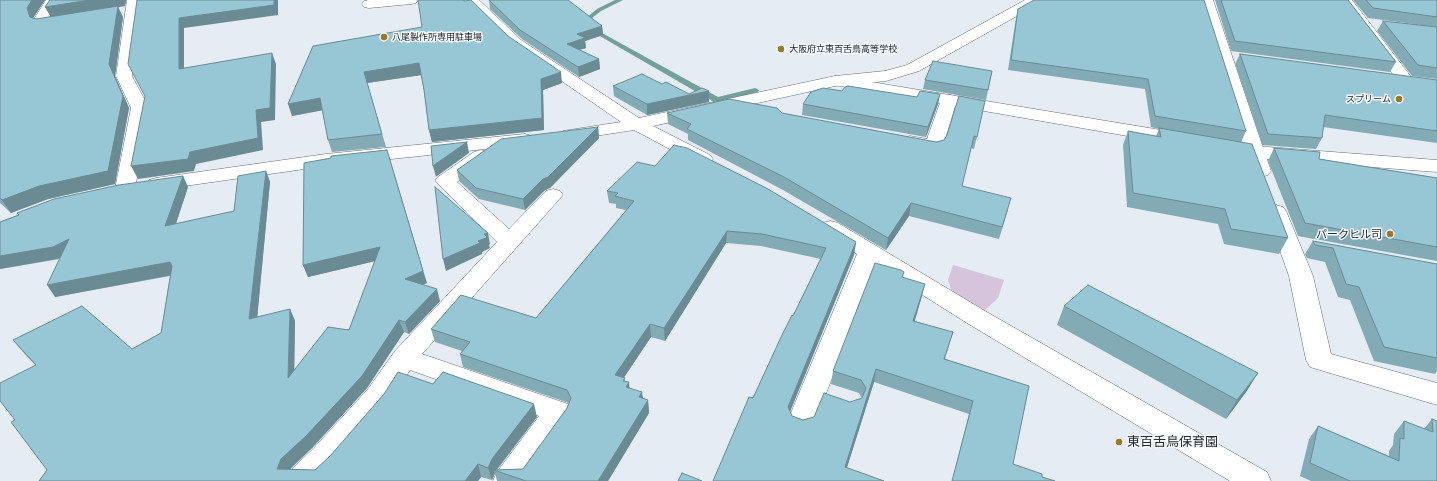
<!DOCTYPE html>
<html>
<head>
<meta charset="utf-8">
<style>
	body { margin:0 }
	canvas { display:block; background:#e5ecf3 }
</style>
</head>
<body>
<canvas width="1437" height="481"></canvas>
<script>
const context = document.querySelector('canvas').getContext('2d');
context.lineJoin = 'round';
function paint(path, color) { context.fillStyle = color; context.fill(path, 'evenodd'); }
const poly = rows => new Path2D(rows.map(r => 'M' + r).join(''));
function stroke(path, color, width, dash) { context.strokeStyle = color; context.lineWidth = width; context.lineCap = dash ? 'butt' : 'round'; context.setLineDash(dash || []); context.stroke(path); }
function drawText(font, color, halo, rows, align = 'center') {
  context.font = font + ' Commissioner,"Noto Sans JP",sans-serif'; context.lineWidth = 3; context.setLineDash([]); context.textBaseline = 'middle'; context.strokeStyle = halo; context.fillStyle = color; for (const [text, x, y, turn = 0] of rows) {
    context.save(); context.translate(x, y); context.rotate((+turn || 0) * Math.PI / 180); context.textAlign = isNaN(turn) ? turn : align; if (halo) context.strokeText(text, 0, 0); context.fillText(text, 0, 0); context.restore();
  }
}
const green = poly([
	[953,265,1004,280,998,298,983,312,952,293,948,280]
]);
const stream = poly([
	[615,0,623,0,601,11,592,18,602,33,718,97,755,88,759,90,758,92,720,102,714,102,598,35,586,18,597,9,615,0]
]);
const minor = poly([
	[46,0,60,0,48,19,64,17,69,18,71,21,69,24,42,28,37,27,34,19,46,0],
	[127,0,141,0,132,76,149,108,135,189,132,193,125,195,118,193,115,189,131,108,116,76,127,0],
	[369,0,418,0,416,3,411,4,369,8,364,7,362,4,364,1,369,0],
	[464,0,479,0,521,40,639,118,835,76,885,71,907,65,1025,0,1042,0,1040,3,919,71,886,81,835,86,653,126,710,155,713,159,710,163,703,165,696,163,634,130,569,140,563,139,560,135,563,131,621,122,511,46,464,0],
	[1199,0,1213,0,1271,171,1268,175,1261,177,1254,175,1251,171,1199,0],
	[1338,0,1352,0,1412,78,1414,81,1412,84,1406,86,1400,84,1338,0],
	[949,95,955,96,957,100,943,146,941,150,934,152,903,146,901,142,903,138,910,136,927,139,941,100,943,96,949,95],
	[525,134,532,136,534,140,532,144,326,166,156,190,149,188,146,184,149,180,156,178,326,154,525,134],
	[481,150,488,152,490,156,488,160,457,182,509,229,546,191,553,189,560,191,563,195,422,354,568,404,572,412,568,420,525,481,493,481,497,472,539,416,410,370,388,405,335,467,320,481,285,481,289,472,313,449,368,389,395,351,497,242,435,181,438,177,474,152,481,150],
	[1276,205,1283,207,1286,211,1313,276,1331,354,1437,383,1437,405,1310,367,1306,360,1289,276,1266,211,1269,207,1276,205],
	[830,221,838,223,985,311,1267,472,1271,481,1230,481,967,323,875,265,816,420,812,428,802,431,792,428,788,420,857,254,822,233,819,228,822,223,830,221]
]);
const tertiary = poly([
	[835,76,1185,134,1192,136,1194,140,1192,144,1185,146,829,84,827,81,829,78,835,76],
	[1225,141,1254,146,1437,160,1437,172,1254,158,1218,151,1216,147,1218,143,1225,141]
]);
const wall = poly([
	[0,0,45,0,33,18,36,19,51,17,45,7,50,0,126,0,125,6,118,7,123,17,115,76,129,108,115,184,48,199,11,213,0,203],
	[489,0,602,26,603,35,585,41,586,48,579,50,599,59,600,69,579,77,522,39,490,9],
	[1215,0,1348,0,1396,62,1390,72,1231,51],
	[1353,0,1437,0,1437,27,1368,18],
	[464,1,508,36,562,83,543,90,544,130,432,142,429,130,424,90,421,75,367,83,386,147,332,152,328,140,322,110,292,116,422,27],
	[1018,9,1246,131,1241,142,1288,238,1279,254,1224,244,1218,224,1127,207,1123,145,1128,131,1156,136,1159,129,1151,127,1145,89,1008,70,1016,18],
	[1383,21,1437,27,1437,79,1412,76,1377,31],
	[1240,54,1437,80,1437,143,1323,127,1322,138,1316,149,1262,145,1235,64],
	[992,71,986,100,923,89,925,80],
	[662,84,689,94,709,102,647,115,614,96,613,86],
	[842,91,917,97,940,94,938,104,926,137,802,115,803,104],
	[985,101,974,149,971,148,962,186,1008,210,999,239,909,216,886,250,783,190,688,140,688,134,668,124,667,113,782,113,936,142,944,140],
	[598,127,599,138,550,188,545,190,525,210,479,199,459,181,457,170],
	[1274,148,1319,159,1437,178,1437,261,1298,236,1268,161],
	[304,163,427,283,423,284,440,301,409,334,404,332,367,388,312,448,290,469,315,470,537,417,497,470,523,469,567,408,569,403,463,367,460,354,462,351,435,342,431,329,536,318,626,210,616,208,616,204,609,203,607,191,856,242,854,255,790,411,792,416,803,420,814,417,850,402,862,398,859,393,831,384,833,371,903,277,922,296,914,321,953,332,945,359,1029,386,1013,464,1042,477,1055,481,952,481,969,414,874,382,847,467,713,481,821,259,761,246,726,243,665,341,651,337,624,377,625,378,625,381,630,388,643,398,648,400,649,413,608,481,497,481,495,473,492,480,481,477,478,481,39,481,47,470,15,420,35,365,23,352,13,340,132,349,161,333,170,276,55,297,60,259,0,269,0,222,18,215,17,213,183,176,188,187,176,224,234,211,266,171,270,182,257,317,290,309,295,321,294,370,349,330,375,261,308,277,303,265],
	[1313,241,1437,264,1437,371,1435,374,1374,361,1350,300,1338,297,1325,262,1307,258,1305,254],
	[1064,306,1258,373,1246,392,1226,419,1057,325],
	[1432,419,1437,481,1311,481,1300,476,1309,439,1318,426,1389,456,1389,451,1393,445,1394,434,1404,421,1424,429]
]);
const shadedWall = poly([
	[32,0,45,0,33,18,30,17,27,8],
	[90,0,126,0,125,6,118,7,123,17,115,76,129,108,115,184,48,199,11,213,2,200,51,17,45,7],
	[274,0,278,0,278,15,184,28,184,81,179,69,179,18],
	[602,26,603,35,585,41,586,48,569,53,567,44,577,34],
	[272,53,276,64,275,120,261,122,263,150,196,164,194,171,138,179,131,166,190,152,256,110],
	[599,59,600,69,579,77,578,67],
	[419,63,422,75,367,83,386,147,364,72],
	[561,72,562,83,543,90,544,130,432,142,429,130,541,79],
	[709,91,709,102,647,115,647,104],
	[940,94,938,104,926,137,928,127],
	[320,98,324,110,292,116,288,104],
	[598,127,599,138,550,188,545,190,525,210,523,199,543,179],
	[467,142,469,153,437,176,436,177,433,166,434,165],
	[387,150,427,283,409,291,405,279],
	[266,171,270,182,256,331,249,319],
	[183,176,188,187,171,238,165,226],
	[911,203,909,216,886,250,888,238],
	[727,231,726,243,665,341,664,328],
	[488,233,490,244,489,245,490,248,482,252,482,254,446,271,443,259,478,241,484,234],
	[69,239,61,258,0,269,0,256],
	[856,242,854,255,787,419,788,407],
	[380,247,384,259,308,277,303,265],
	[170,262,177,274,55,297,47,285],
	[925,284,922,296,911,334,913,321],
	[437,289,440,301,409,334,405,322],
	[290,309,295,321,294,390,288,378],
	[399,320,404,332,367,388,312,448,288,471,277,469,281,459],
	[650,324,651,337,617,388,615,375],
	[876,369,874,382,843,480,845,467],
	[1258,373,1246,392,1226,419,1237,400],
	[629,382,630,395,626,387],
	[642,392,644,405,639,397],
	[648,400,649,413,608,481,598,481],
	[534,404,537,417,496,470,494,470,495,473,492,480,488,468,492,459],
	[478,464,481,477,478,481,465,481]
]);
const building = poly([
	[0,0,32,0,27,8,30,17,36,19,118,6,109,64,123,96,108,171,39,186,2,200,0,198,0,0],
	[50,0,90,0,45,7,50,0],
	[137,0,274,0,274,5,179,18,179,69,272,53,270,108,256,110,258,138,190,152,188,159,131,166,145,96,128,64,137,0],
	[418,0,464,0,464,1,471,0,508,36,561,72,541,79,542,118,429,130,424,90,419,63,364,72,382,134,328,140,320,98,288,104,313,46,422,27,418,0],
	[489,0,568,0,602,26,577,34,585,38,567,44,599,59,578,67,520,30,489,0],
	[1034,0,1204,0,1246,131,1155,116,1148,79,1011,60,1018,9,1034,0],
	[1221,0,1348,0,1396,62,1235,41,1221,0],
	[1366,0,1437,0,1437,17,1373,8,1366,0],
	[1383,21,1437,27,1437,68,1418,65,1383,21],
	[1240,54,1437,80,1437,131,1325,115,1322,138,1268,134,1240,54],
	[933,61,992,71,988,90,925,80,933,61],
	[642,74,662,84,666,82,689,94,702,88,709,91,647,104,613,86,642,74],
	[848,86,917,97,920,91,940,94,928,127,803,104,811,92,823,88,842,91,845,87,848,86],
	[959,96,985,101,977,137,974,136,962,186,1011,198,1002,227,911,203,888,238,784,177,687,129,691,124,667,113,729,99,777,108,782,113,936,142,944,140,947,135,959,96],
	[598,127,548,177,543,179,523,199,476,188,457,170,501,139,598,127],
	[1159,128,1252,144,1288,238,1231,229,1225,209,1133,193,1128,131,1161,137,1159,128],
	[467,142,434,165,433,166,431,146,467,142],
	[674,145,687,148,768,189,856,242,788,407,792,416,803,420,814,417,824,393,850,402,862,398,866,388,861,380,833,371,875,263,901,270,904,272,902,277,925,284,913,321,953,332,944,359,1029,386,1013,464,1042,474,1042,477,1055,481,952,481,973,401,876,369,845,467,884,481,713,481,749,397,753,398,782,335,792,315,793,316,826,248,762,234,727,231,664,328,650,324,615,375,625,378,623,381,629,382,626,387,642,392,639,397,648,400,598,481,526,481,494,470,523,469,567,408,571,398,567,390,460,354,470,342,431,329,461,295,536,318,634,201,615,196,618,193,607,191,637,162,655,166,674,145],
	[1274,148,1320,152,1319,159,1437,178,1437,247,1305,223,1274,148],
	[387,150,423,271,405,279,437,289,405,322,399,320,362,376,306,436,281,459,277,469,315,470,330,456,384,394,398,372,433,384,443,372,534,404,492,459,488,468,478,464,465,481,39,481,47,470,11,422,15,420,0,401,0,383,36,365,13,340,82,306,132,349,161,333,172,266,170,262,47,285,69,239,53,247,0,256,0,222,19,215,17,213,54,199,119,185,183,176,165,226,234,211,238,176,266,171,249,319,290,309,288,378,328,327,349,330,380,247,303,265,304,163,331,158,331,156,387,150],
	[435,187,488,233,484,234,487,237,486,238,478,241,480,243,443,259,435,187],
	[1313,241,1437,264,1437,358,1384,347,1359,287,1346,284,1333,248,1315,245,1313,241],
	[1088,285,1258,373,1237,400,1064,306,1088,285],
	[1432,419,1437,421,1437,481,1350,481,1310,463,1318,426,1399,461,1400,438,1404,439,1404,421,1433,432,1432,419],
	[682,473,702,481,678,481,682,473]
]);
const markers = [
	[384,37,4,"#9d7924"],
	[781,49,4,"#9d7924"],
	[1399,99,4,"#9d7924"],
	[1390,234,4,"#9d7924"],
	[1119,442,4,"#9d7924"]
];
const farPoinames = [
	["八尾製作所専用駐車場",392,37],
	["大阪府立東百舌鳥高等学校",789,49],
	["スプリーム",1391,99,"right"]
];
const poiNames = [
	["パークヒル司",1382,234]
];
const nearPoinames = [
	["東百舌鳥保育園",1127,442]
];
paint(green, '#d5c4dc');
paint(stream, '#71a19a');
stroke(minor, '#676d74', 1);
stroke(tertiary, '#676d74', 1);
paint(minor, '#fff');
paint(tertiary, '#fff');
paint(wall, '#82abb6');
paint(shadedWall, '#6a8b94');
paint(building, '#97c7d4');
stroke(building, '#6a8b94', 1);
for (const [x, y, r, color] of markers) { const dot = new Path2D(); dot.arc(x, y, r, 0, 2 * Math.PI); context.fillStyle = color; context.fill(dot); stroke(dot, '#f4f9ff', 1.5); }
drawText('9px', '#282b2d', '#f4f9ff', farPoinames, 'left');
drawText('11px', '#282b2d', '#f4f9ff', poiNames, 'right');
drawText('13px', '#282b2d', '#f4f9ff', nearPoinames, 'left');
</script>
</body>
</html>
